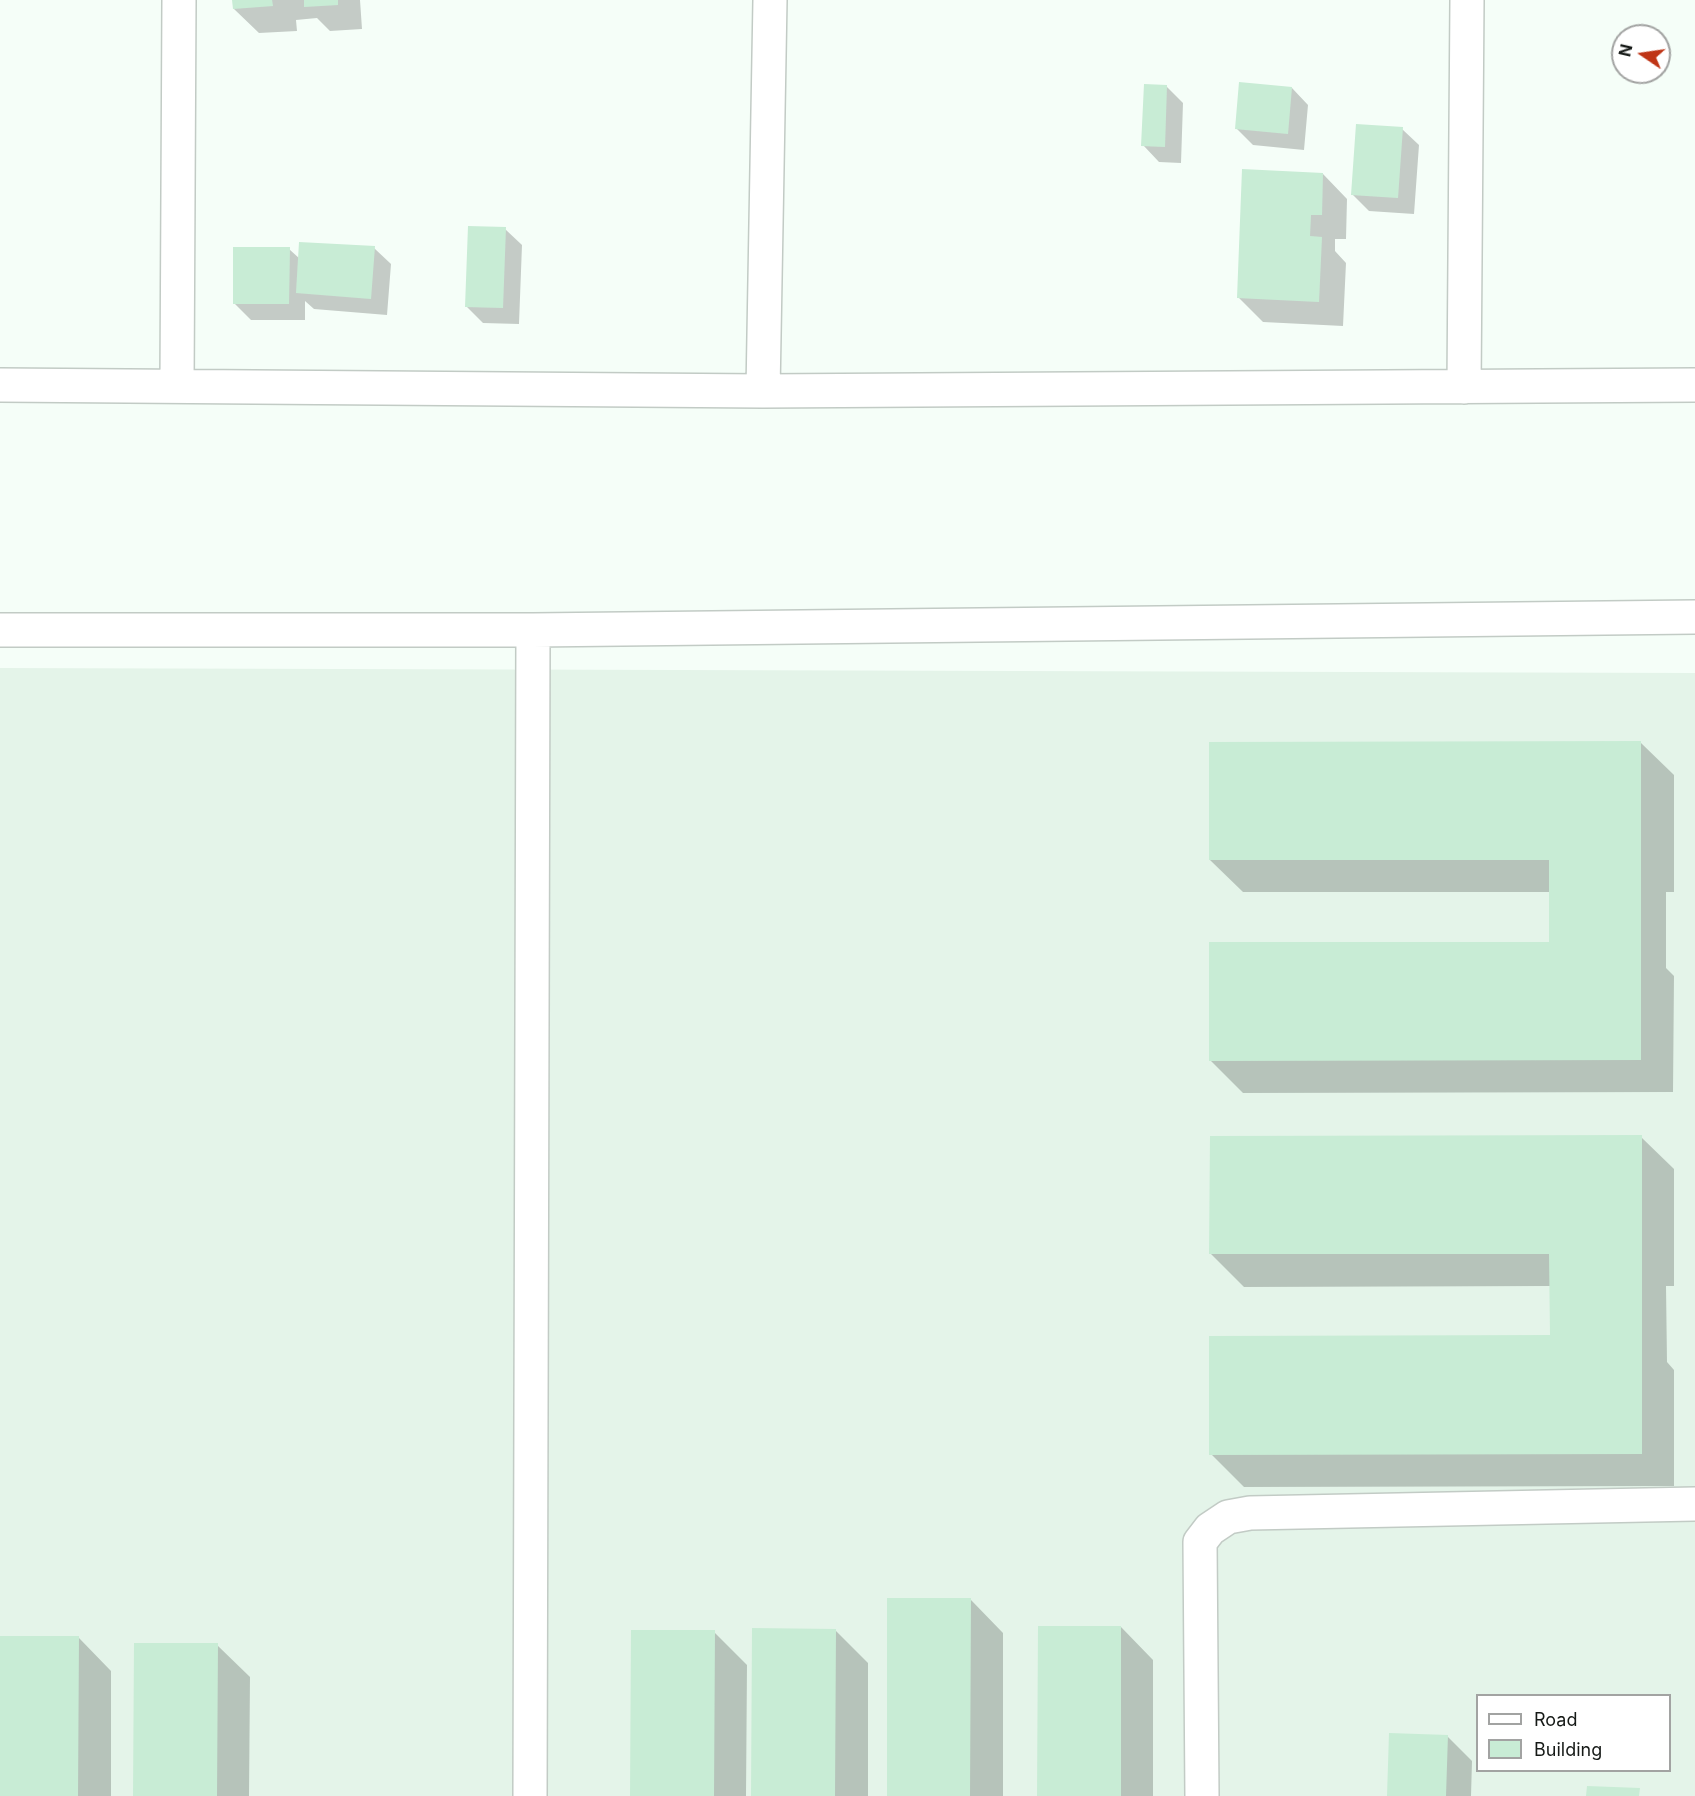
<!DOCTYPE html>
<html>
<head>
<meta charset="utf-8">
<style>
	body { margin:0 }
	#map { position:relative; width:1695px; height:1796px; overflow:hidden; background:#f5fef8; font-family:Inter,sans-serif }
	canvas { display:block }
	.legend { position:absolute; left:1476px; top:1694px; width:195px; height:78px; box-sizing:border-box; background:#fff; border:2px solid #a2a3a2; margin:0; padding:8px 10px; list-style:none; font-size:18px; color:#161a17 }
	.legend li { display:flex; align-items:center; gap:12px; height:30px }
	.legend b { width:30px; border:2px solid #a2a3a2 }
	.north { position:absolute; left:1611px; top:24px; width:60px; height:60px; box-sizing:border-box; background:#fff; border:2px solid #a2a3a2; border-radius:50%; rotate:283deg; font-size:16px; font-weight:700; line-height:24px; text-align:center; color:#161a17 }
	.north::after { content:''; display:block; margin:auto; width:21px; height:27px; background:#bf3516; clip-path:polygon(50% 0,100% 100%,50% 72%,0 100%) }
</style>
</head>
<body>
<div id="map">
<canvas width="1695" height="1796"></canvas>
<ul class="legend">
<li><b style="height:8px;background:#fff"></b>Road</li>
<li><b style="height:16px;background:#c8ecd5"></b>Building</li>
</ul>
<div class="north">N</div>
</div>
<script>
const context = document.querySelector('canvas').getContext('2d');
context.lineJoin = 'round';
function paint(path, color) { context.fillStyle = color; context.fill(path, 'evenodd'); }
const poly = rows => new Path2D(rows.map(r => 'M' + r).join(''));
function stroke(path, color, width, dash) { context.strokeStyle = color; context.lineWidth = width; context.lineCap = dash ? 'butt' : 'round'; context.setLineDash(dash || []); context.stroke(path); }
const built = poly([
	[0,668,1695,673,1695,1796,0,1796],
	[1478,1696,1670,1696,1670,1770,1478,1770]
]);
const shadow = poly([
	[234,0,360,0,362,29,330,31,317,18,296,20,297,31,259,33,234,9],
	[1166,86,1183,103,1181,163,1159,162,1143,145],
	[1292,88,1308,105,1304,150,1253,145,1237,129],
	[1402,129,1419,145,1414,214,1369,211,1352,194],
	[1323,174,1347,199,1346,239,1335,239,1335,251,1346,263,1343,326,1263,322,1238,297],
	[505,229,522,245,519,324,483,323,466,306],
	[374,248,391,264,387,315,314,309,305,301,305,320,251,320,234,303,289,249,300,259],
	[1641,743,1674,775,1674,892,1666,892,1666,968,1674,976,1673,1092,1243,1093,1210,1060,1553,943,1550,892,1243,892,1210,860],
	[1641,1137,1674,1169,1674,1286,1666,1286,1667,1362,1674,1370,1674,1486,1244,1487,1211,1454,1553,1337,1551,1286,1244,1287,1211,1254],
	[971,1600,1003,1633,1003,1796,888,1796],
	[1121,1627,1153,1660,1153,1796,1038,1796],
	[835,1630,868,1663,868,1796,753,1796],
	[714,1632,747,1665,746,1796,632,1796],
	[0,1638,79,1638,111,1671,111,1796,0,1796],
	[217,1645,250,1677,249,1796,135,1796],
	[1447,1736,1472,1761,1471,1796,1389,1796]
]);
const building = poly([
	[232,0,272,0,273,6,233,9],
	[304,0,338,0,338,5,304,7],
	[1239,82,1292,87,1288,134,1235,129],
	[1144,84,1167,85,1165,147,1141,146],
	[1356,124,1403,127,1398,198,1351,195],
	[1242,169,1323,173,1322,215,1311,215,1310,236,1322,237,1319,302,1237,298],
	[468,226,506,227,503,308,465,307],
	[299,242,375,246,371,299,296,293],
	[233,247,290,247,289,304,233,304],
	[1641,741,1641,1060,1209,1061,1209,942,1549,942,1549,860,1209,860,1209,742],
	[1642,1135,1642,1454,1209,1455,1209,1336,1550,1335,1549,1254,1209,1254,1210,1136],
	[887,1598,971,1598,970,1796,887,1796],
	[1038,1626,1121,1626,1121,1796,1037,1796],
	[752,1628,836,1629,835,1796,751,1796],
	[631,1630,715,1630,714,1796,630,1796],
	[0,1636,79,1636,78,1796,0,1796],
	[134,1643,218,1643,217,1796,133,1796],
	[1389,1733,1448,1735,1446,1796,1387,1796],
	[1587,1786,1640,1788,1639,1796,1586,1796]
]);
const minor = poly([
	[0,385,763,391,1695,385],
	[177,385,179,0],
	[1464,387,1467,0],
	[763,391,770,0],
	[0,630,533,630,1695,617],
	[530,1796,533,630],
	[1202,1796,1200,1542,1210,1529,1228,1517,1250,1513,1695,1504]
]);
paint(built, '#e4f4e9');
paint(shadow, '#0003');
paint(building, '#c8ecd5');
stroke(minor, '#c2cbc5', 36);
stroke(minor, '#fff', 33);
</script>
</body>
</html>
